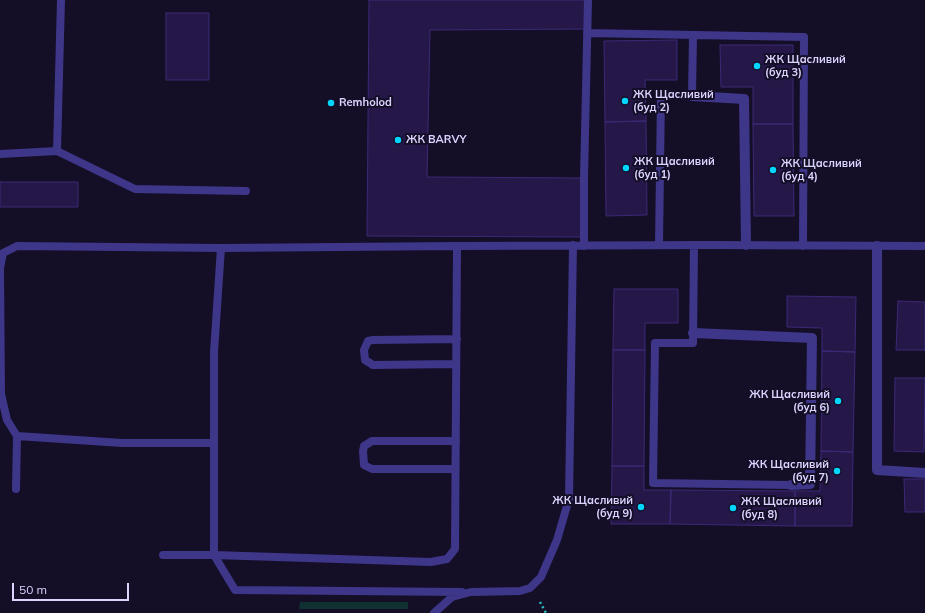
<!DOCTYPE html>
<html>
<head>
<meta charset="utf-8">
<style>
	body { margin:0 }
	#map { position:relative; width:925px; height:613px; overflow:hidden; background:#140e27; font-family:Mulish,sans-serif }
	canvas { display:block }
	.scale { position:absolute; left:12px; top:583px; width:117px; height:18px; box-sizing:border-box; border:2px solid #dbd4ff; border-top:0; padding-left:5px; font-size:12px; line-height:14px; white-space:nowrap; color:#dbd4ff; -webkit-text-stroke:3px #140e27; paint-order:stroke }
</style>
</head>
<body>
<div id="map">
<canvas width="925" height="613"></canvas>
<div class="scale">50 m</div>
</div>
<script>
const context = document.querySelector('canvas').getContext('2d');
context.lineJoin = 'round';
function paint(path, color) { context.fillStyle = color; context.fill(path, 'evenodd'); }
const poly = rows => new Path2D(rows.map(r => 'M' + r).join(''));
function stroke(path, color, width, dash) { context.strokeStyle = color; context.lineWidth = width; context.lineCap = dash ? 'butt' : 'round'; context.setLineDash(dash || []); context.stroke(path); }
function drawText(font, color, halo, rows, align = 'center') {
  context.font = font + ' Mulish,sans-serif'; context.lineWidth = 4; context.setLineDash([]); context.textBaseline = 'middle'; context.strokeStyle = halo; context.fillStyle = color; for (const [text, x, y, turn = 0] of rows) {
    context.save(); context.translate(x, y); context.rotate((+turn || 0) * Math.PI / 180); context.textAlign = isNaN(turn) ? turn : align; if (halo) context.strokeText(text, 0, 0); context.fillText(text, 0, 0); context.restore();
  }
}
const green = poly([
	[300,602,408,602,408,609,299,609]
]);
const building = poly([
	[369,0,588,0,588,29,430,30,427,177,584,178,584,237,367,236,369,0],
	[166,13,209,13,209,80,166,80,166,13],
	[677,40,677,80,645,80,646,121,605,122,604,41,677,40],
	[720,45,793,45,793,124,753,124,753,87,721,87,720,45],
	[646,121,647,215,606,216,605,122,646,121],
	[753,124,793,124,794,216,754,216,753,124],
	[0,182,78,182,78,207,0,207,0,182],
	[614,289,678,289,678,323,645,323,645,350,613,350,614,289],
	[787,296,856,297,855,352,822,351,822,328,787,327,787,296],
	[898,301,925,302,925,350,896,350,898,301],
	[613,350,645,350,644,466,612,466,613,350],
	[822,351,855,352,853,452,821,451,822,351],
	[895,378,925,378,924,452,894,451,895,378],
	[821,451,853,452,852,526,795,526,795,491,820,491,821,451],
	[612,466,644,466,644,490,671,490,670,524,611,524,612,466],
	[904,479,925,479,925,512,905,512,904,479],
	[671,490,795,491,795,526,670,524,671,490]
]);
const path = poly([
	[540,602,546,613]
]);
const lane = poly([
	[587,33,804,37,803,246],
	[57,151,135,189,246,191],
	[0,154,57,151,61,0],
	[659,245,661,95,692,96,693,35],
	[694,245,693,343,655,343,653,483,791,485],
	[457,246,455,549,447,559,431,562,214,555,214,352,221,248,457,246,712,245,925,246],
	[584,246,584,178,588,0],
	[456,364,373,365,365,360,364,350,368,341,373,340,457,339],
	[214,443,122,443,17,436,7,420,1,394,0,268,3,253,17,246,221,248],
	[455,469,372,469,364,465,363,451,364,446,372,441,456,441],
	[16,489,17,436],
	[163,555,214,555,235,590,462,592],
	[434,613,452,597,471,592,520,591,530,588,541,577,557,540,569,499,573,245]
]);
const street = poly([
	[692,96,744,99,746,245],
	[877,246,877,470,925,473],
	[693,333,812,338,810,484,791,485]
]);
const markers = [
	[757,66,4,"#00d6ff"],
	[625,101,4,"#00d6ff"],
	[331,103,4,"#00d6ff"],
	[398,140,4,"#00d6ff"],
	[626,168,4,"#00d6ff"],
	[773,170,4,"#00d6ff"],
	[838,401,4,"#00d6ff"],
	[837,471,4,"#00d6ff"],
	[641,507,4,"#00d6ff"],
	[733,508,4,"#00d6ff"]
];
const poiNames = [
	["ЖК Щасливий",765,60],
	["(буд 3)",765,73],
	["ЖК Щасливий",633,95],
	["(буд 2)",633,108],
	["Remholod",339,103],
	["ЖК BARVY",406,140],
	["ЖК Щасливий",634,162],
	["(буд 1)",634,175],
	["ЖК Щасливий",781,164],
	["(буд 4)",781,177],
	["ЖК Щасливий",830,395,"right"],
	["(буд 6)",830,408,"right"],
	["ЖК Щасливий",829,465,"right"],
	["(буд 7)",829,478,"right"],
	["ЖК Щасливий",633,501,"right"],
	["(буд 9)",633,514,"right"],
	["ЖК Щасливий",741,502],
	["(буд 8)",741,515]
];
paint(green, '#103132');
paint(building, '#251849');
stroke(building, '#3d2977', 1);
stroke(path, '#27c0c0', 2.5, [2, 3]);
stroke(lane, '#3e3689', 8);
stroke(street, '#3e3689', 10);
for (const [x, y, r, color] of markers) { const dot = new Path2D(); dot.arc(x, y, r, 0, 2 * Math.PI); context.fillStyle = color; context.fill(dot); stroke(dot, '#140e27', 1.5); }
drawText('bold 11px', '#dbd4ff', '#140e27', poiNames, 'left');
</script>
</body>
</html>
